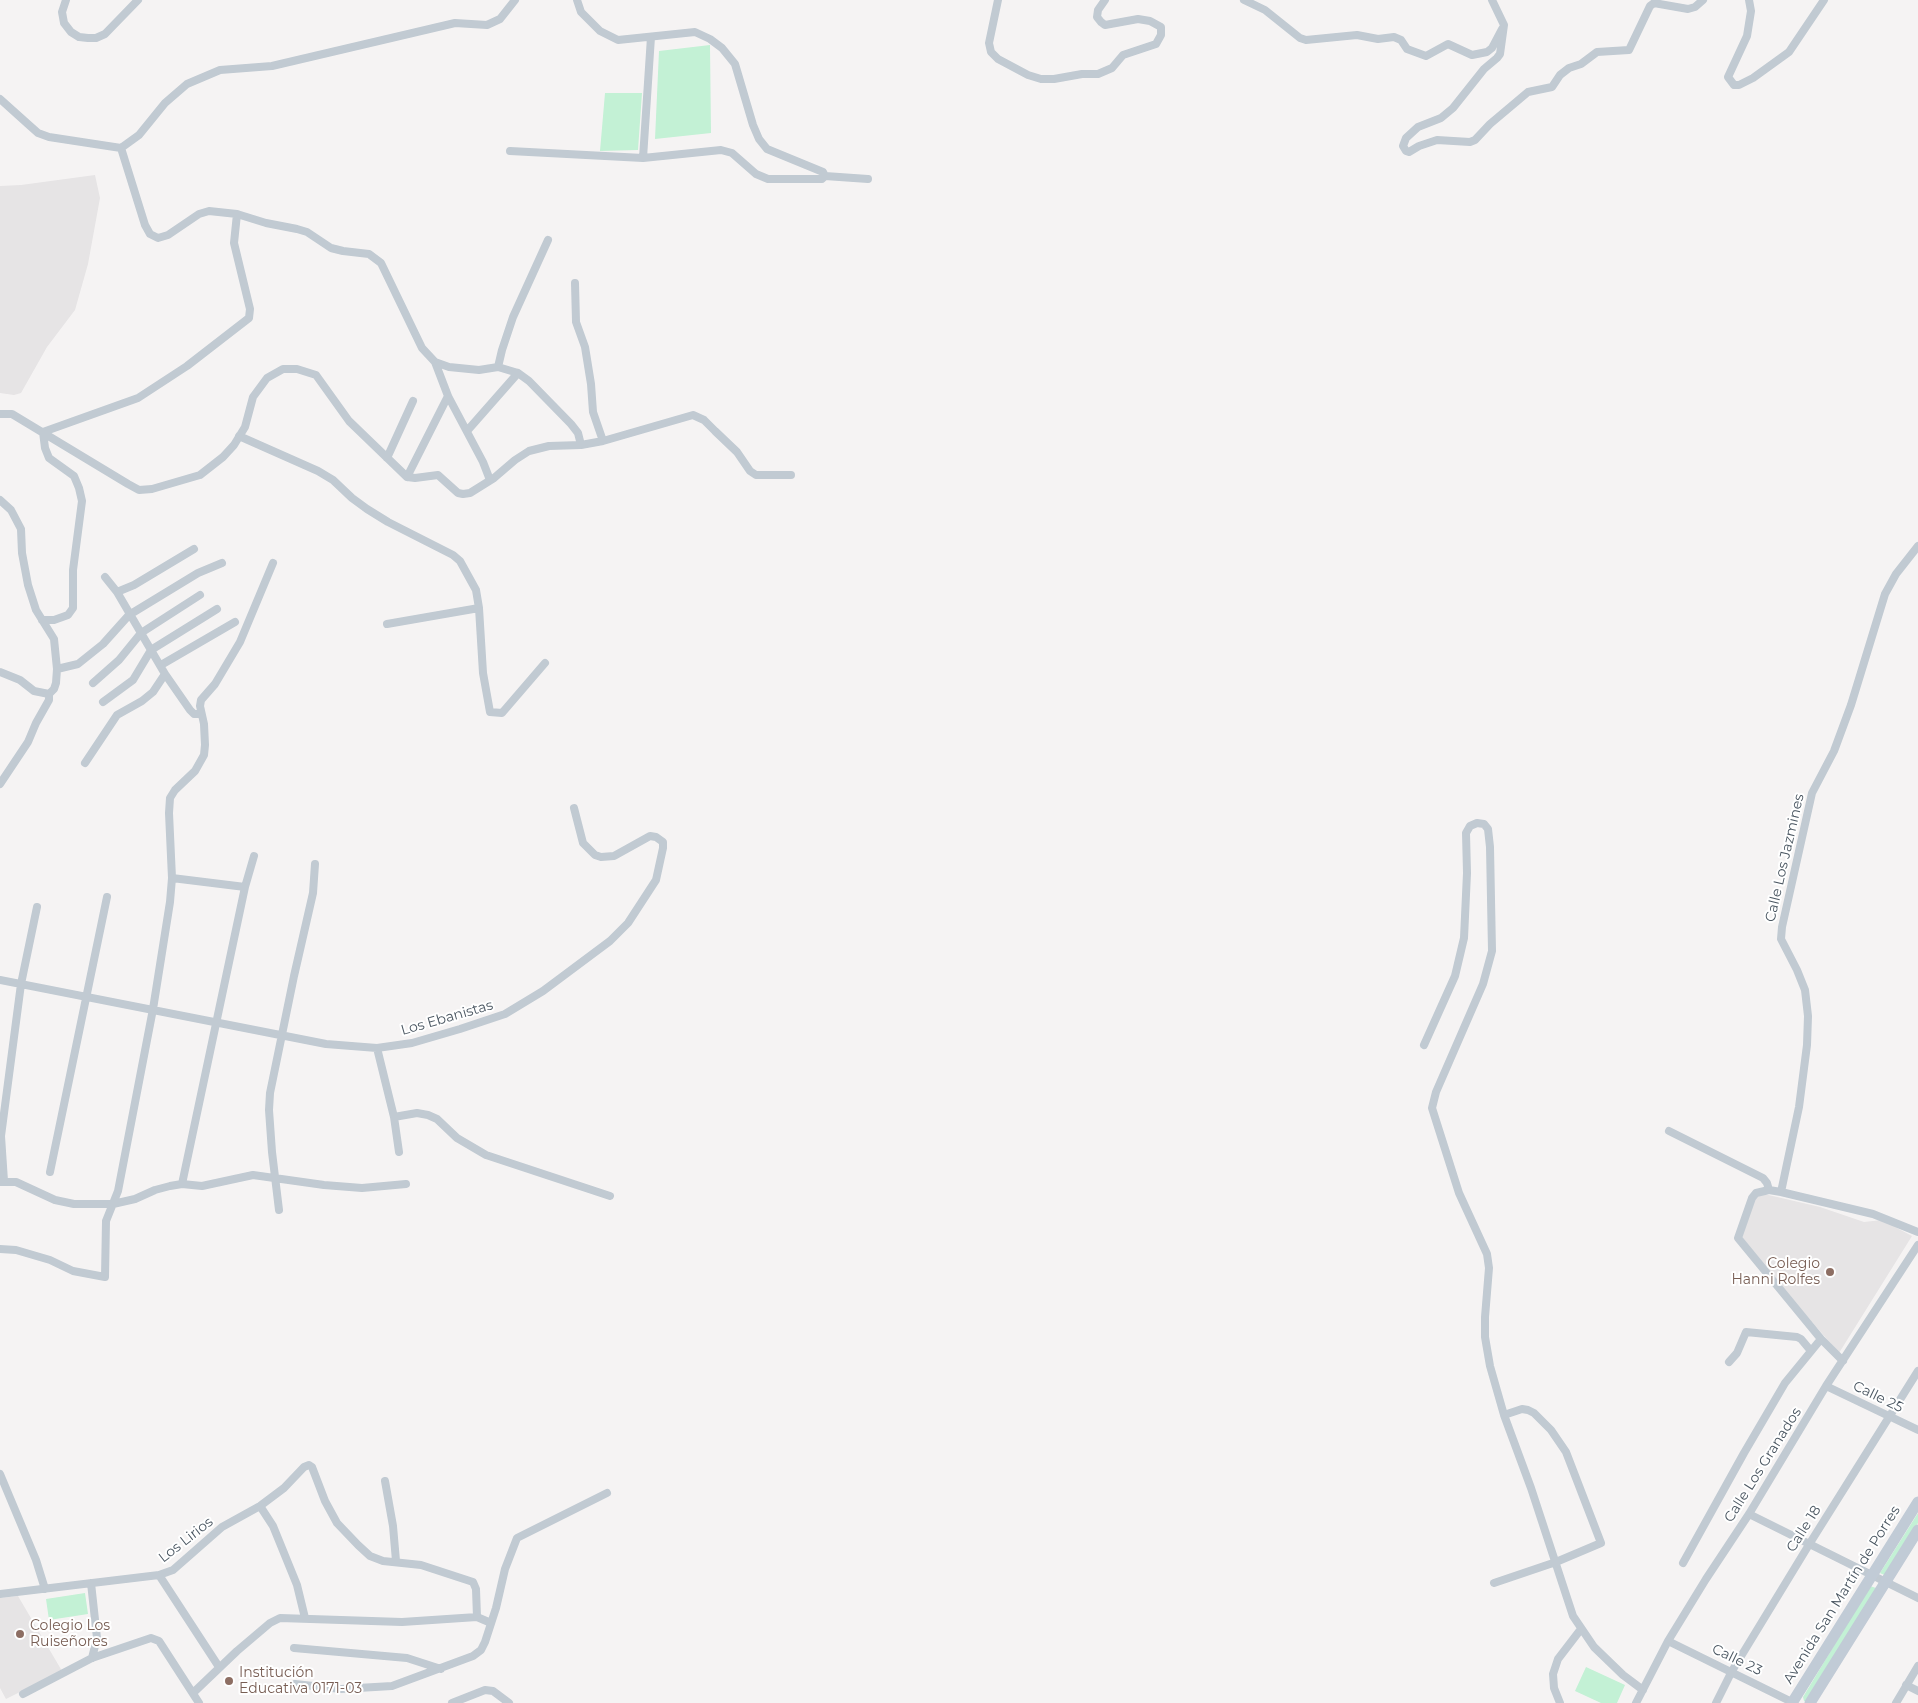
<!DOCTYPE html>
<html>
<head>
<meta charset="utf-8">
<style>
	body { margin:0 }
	canvas { display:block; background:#f5f3f3 }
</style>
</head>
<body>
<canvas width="1918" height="1703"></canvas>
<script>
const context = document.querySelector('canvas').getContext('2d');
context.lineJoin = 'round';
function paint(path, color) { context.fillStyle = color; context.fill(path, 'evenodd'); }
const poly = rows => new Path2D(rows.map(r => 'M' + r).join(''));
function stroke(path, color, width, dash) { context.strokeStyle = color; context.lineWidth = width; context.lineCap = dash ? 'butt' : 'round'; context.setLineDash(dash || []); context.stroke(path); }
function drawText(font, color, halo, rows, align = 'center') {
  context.font = font + ' Montserrat,sans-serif'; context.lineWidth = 4; context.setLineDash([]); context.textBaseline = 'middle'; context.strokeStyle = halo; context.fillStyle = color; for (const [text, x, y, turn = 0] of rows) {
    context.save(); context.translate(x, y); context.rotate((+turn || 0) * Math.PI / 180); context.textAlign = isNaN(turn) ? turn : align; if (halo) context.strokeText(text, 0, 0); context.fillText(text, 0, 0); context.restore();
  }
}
const education = poly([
	[95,175,100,198,88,264,75,310,47,347,21,393,14,395,0,393,0,186,21,185],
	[1760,1193,1820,1207,1864,1222,1882,1220,1912,1236,1839,1353,1739,1238,1754,1198],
	[18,1596,62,1671,6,1699,0,1688,0,1598]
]);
const green = poly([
	[710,45,711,133,655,139,659,51],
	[605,93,642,93,638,150,600,151],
	[1918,1513,1918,1523,1885,1575,1882,1574,1880,1573],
	[1870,1586,1876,1588,1807,1701,1804,1701,1803,1697],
	[85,1593,88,1614,49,1620,46,1599],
	[1586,1667,1625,1685,1617,1703,1601,1703,1575,1691]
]);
const street = poly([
	[66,0,62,12,64,23,71,32,79,37,88,38,96,38,105,34,138,0],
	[577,0,581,12,600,31,618,40,695,32,710,39,722,48,735,64,753,125,759,139,767,149,823,172,825,176],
	[998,0,989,43,991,52,998,59,1028,75,1041,79,1054,79,1082,74,1098,74,1112,68,1123,55,1156,44,1161,35,1161,27,1150,21,1138,19,1105,25,1101,22,1097,17,1098,10,1105,0],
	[1244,0,1265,10,1300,38,1306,40,1357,35,1378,39,1394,37,1401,40,1407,49,1426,56,1448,44,1472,55,1487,52,1492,48,1502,29],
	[1492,0,1504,25,1500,54,1497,58,1484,69,1453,108,1441,118,1418,127,1406,138,1403,146,1406,151,1409,152,1419,146,1437,140,1470,142,1475,140,1490,124,1528,92,1552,87,1560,75,1569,68,1581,64,1597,52,1629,50,1650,6,1654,3,1688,9,1695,7,1703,0],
	[1749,0,1751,11,1747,36,1728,77,1734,85,1739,85,1753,78,1789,52,1824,0],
	[0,99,29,125,38,133,49,137,121,148,139,135,165,103,187,84,220,70,272,66,455,23,487,25,500,19,515,0],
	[121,148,145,225,150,234,158,238,168,235,199,214,209,211,237,214,266,223,297,229,307,232,331,248,343,251,369,254,381,263,422,348,435,362,449,367,479,370,498,367,518,373,529,381,571,424,578,433,581,445],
	[510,151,643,158,721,150,732,153,756,174,768,179,822,179,825,176,868,179],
	[643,158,651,37],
	[575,283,576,322,585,347,591,384,593,412,603,441],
	[435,362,448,396,483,462,490,480],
	[498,367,502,350,513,317,548,240],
	[0,414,12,414,128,484,139,490,152,489,200,475,223,457,234,445,245,427,253,397,267,378,283,369,297,369,316,375,349,421,407,477,415,478,438,475,458,493,463,494,470,493,494,478,515,460,529,451,549,446,581,445,603,441,693,415,704,420,715,431,737,452,750,471,756,475,791,475],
	[467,431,518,373],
	[239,436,318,471,333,480,352,498,367,509,388,522,453,555,460,561,476,590,479,608,483,673,490,712,502,713,545,663],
	[387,458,413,401],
	[407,477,448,396],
	[0,500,11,510,21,529,22,553,28,585,36,610,54,639,57,669,56,683,54,689,49,694,34,691,20,680,0,672],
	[105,577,117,592,165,674,190,710,194,714,200,714],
	[117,592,134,585,194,549],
	[42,620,54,620,68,615,73,608,73,570,82,501,79,488,74,476,49,458,45,448,43,432,138,398,187,366,249,318,250,309,234,243,237,214],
	[387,624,479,608],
	[161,665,235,622],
	[57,669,78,664,103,644,129,615,198,573,222,563],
	[93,683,119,660,141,633,200,595],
	[103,702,133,680,151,650,217,609],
	[85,763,117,715,142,701,153,692,165,674],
	[0,784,28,742,36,723,49,700,49,694],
	[172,878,245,887],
	[0,980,326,1044,377,1048,412,1043,460,1029,505,1014,543,991,610,941,628,923,656,880,663,848,663,842,656,837,650,836,614,856,601,857,595,855,583,843,574,808],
	[1424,1045,1455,976,1464,938,1467,873,1466,833,1470,826,1477,823,1484,824,1488,829,1490,847,1492,951,1483,984,1436,1092,1432,1108,1459,1193,1487,1254,1489,1268,1485,1317,1485,1337,1490,1366,1504,1415,1531,1488,1573,1616,1594,1647,1623,1675,1643,1690],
	[377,1048,394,1117,399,1152],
	[394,1117,417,1113,428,1115,437,1119,457,1138,486,1155,610,1196],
	[1669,1131,1763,1178,1767,1183,1769,1190],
	[50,1172,107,897],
	[4,1181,1,1136,21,984,37,907],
	[0,1182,16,1182,55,1200,74,1204,113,1204,135,1199,155,1190,170,1186,182,1184,202,1186,253,1175,324,1185,362,1188,406,1184],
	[182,1184,245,887,254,856],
	[1781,1192,1799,1107,1807,1045,1808,1016,1805,990,1797,970,1781,939,1782,927,1812,793,1834,751,1851,705,1885,594,1896,574,1918,546],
	[279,1210,272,1152,269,1110,270,1093,294,976,313,893,315,864],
	[0,1249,16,1250,50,1260,73,1271,105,1277,106,1221,118,1191,153,1009,170,902,172,878,169,813,170,798,175,790,195,771,204,755,205,745,204,724,200,706,201,700,215,684,240,642,273,563],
	[1843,1361,1821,1339,1738,1238,1752,1198,1756,1193,1769,1190,1781,1192,1873,1214,1918,1232],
	[1729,1362,1737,1353,1746,1332,1797,1337,1801,1339,1811,1351],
	[1826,1386,1918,1430],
	[0,1474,36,1560,45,1589],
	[385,1481,393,1526,396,1561],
	[260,1506,273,1526,297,1585,305,1618],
	[1749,1514,1918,1598],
	[1683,1563,1744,1453,1785,1383,1821,1339],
	[159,1575,219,1667],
	[91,1583,97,1638,92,1658],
	[1494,1583,1556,1562,1601,1543,1566,1452,1551,1430,1534,1413,1528,1410,1522,1409,1504,1415],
	[0,1594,159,1575,173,1570,222,1527,260,1506,284,1488,304,1467,309,1465,312,1467,325,1501,337,1523,358,1545,370,1556,383,1561,421,1565,473,1582,476,1589,477,1617],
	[1668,1641,1794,1703],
	[294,1648,407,1658,441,1669],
	[295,1684,341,1689,392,1686,473,1656,481,1650,485,1642,496,1608,505,1569,517,1538,607,1493],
	[1906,1685,1918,1691],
	[193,1693,237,1651,270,1623,280,1618,402,1622,477,1617,491,1623],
	[23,1694,92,1658,151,1638,159,1641,199,1703],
	[452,1703,485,1690,493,1691,509,1703],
	[1560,1703,1554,1688,1553,1674,1558,1659,1581,1629],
	[1636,1703,1668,1641,1706,1579,1749,1514,1826,1386,1918,1245],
	[1716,1703,1732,1671,1810,1543,1918,1371],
	[1896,1703,1918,1666]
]);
const secondary = poly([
	[1792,1703,1918,1502],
	[1810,1703,1918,1530]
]);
const markers = [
	[1830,1272,5,"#8d6e63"],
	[20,1634,5,"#8d6e63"],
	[229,1681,5,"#8d6e63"]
];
const streetNames = [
	["Calle Los Jazmines",1785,858,-77],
	["Los Ebanistas",447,1018,-16],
	["Calle 25",1878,1397,26],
	["Calle Los Granados",1763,1465,-58],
	["Calle 18",1804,1529,-58],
	["Los Lirios",186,1540,-38],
	["Avenida San Martín de Porres",1842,1595,-58],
	["Calle 23",1737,1660,26]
];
const educationNames = [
	["Colegio",1820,1264,"right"],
	["Hanni Rolfes",1820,1280,"right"],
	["Colegio Los",30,1626],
	["Ruiseñores",30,1642],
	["Institución",239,1673],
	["Educativa 0171-03",239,1689]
];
paint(education, '#e6e4e5');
paint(green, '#c3f1d5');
stroke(street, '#c1cad2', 8);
stroke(secondary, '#c1cbd6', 11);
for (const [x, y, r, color] of markers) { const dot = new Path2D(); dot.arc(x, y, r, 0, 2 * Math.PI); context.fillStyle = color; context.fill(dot); stroke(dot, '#fff', 2); }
drawText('14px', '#4a5661', '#fff', streetNames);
drawText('14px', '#785e54', '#fff', educationNames, 'left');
</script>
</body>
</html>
